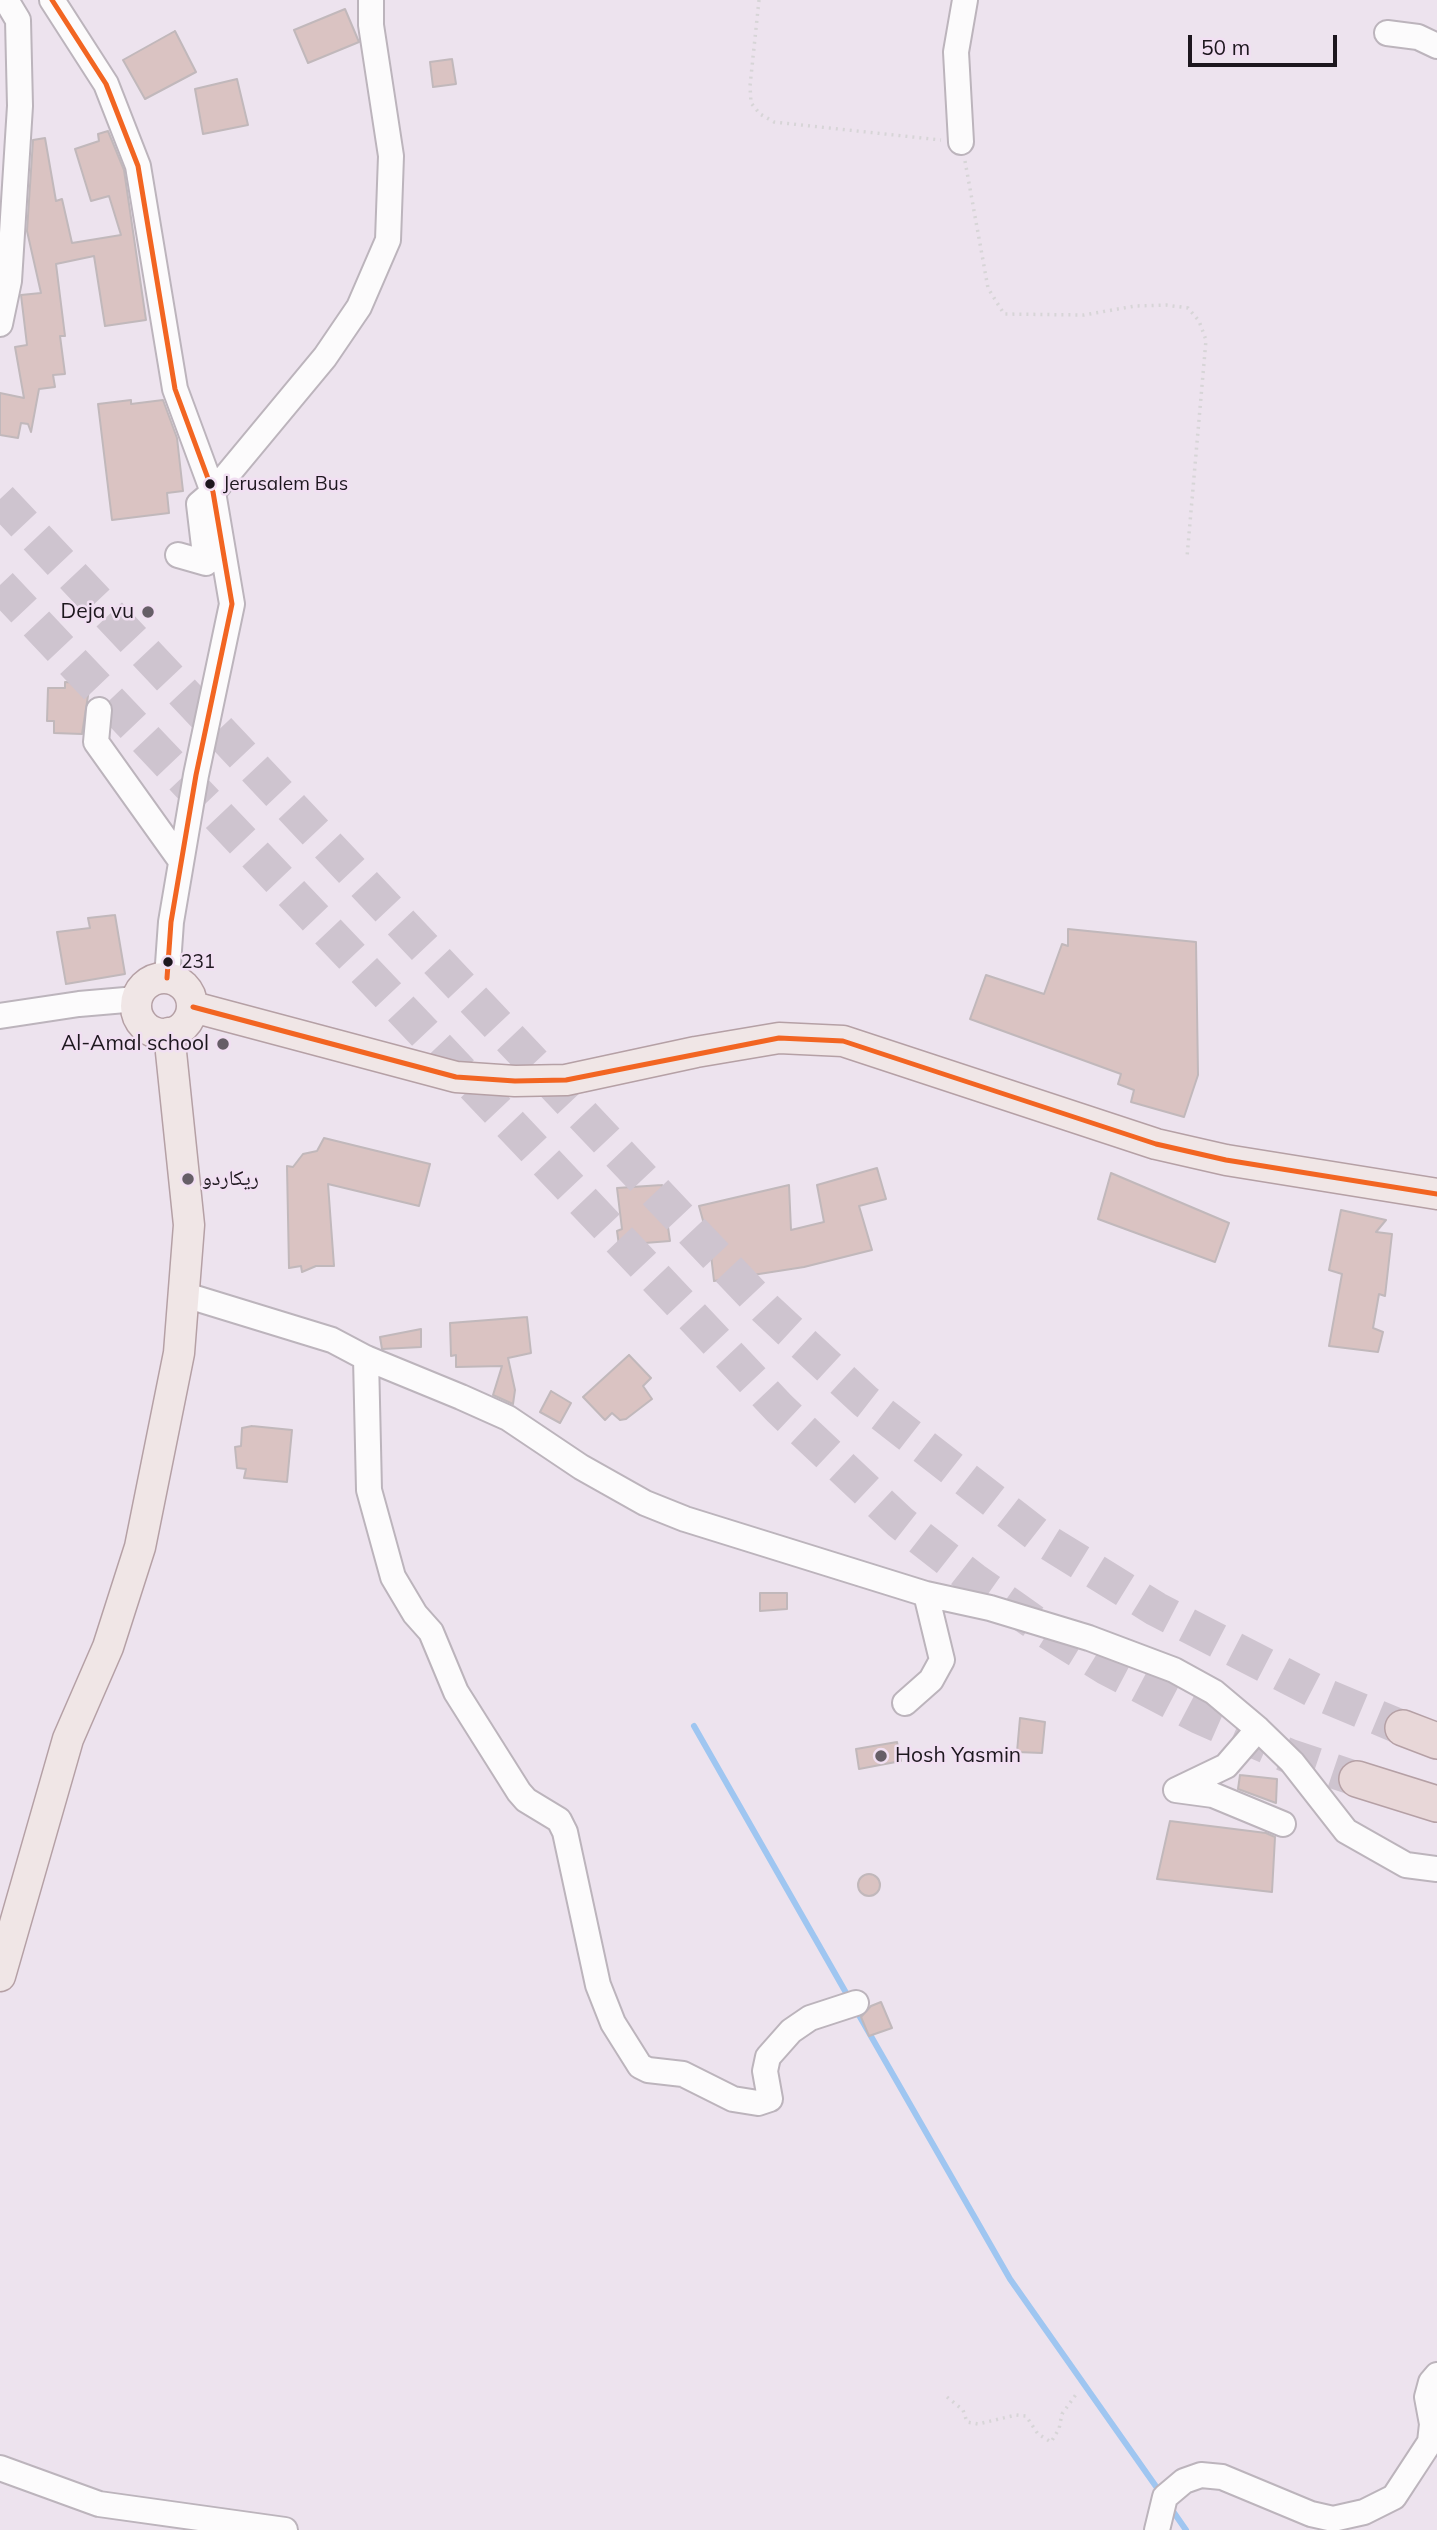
<!DOCTYPE html>
<html>
<head>
<meta charset="utf-8">
<style>
	body { margin:0 }
	#map { position:relative; width:1437px; height:2530px; overflow:hidden; background:#ede3ee; font-family:Mulish,sans-serif }
	canvas { display:block }
	.scale { position:absolute; left:1188px; top:35px; width:149px; height:32px; box-sizing:border-box; border:4px solid #1d171e; border-top:0; padding-left:9px; font-size:21px; line-height:24px; white-space:nowrap; color:#1d171e; -webkit-text-stroke:5px #f1dff2; paint-order:stroke }
</style>
</head>
<body>
<div id="map">
<canvas width="1437" height="2530"></canvas>
<div class="scale">50 m</div>
</div>
<script>
const context = document.querySelector('canvas').getContext('2d');
context.lineJoin = 'round';
const poly = rows => new Path2D(rows.map(r => 'M' + r).join(''));
function stroke(path, color, width, dash) { context.strokeStyle = color; context.lineWidth = width; context.lineCap = dash ? 'butt' : 'round'; context.setLineDash(dash || []); context.stroke(path); }
function paint(path, color) { context.fillStyle = color; context.fill(path, 'evenodd'); }
function drawText(font, color, halo, rows, align = 'center') {
  context.font = font + ' Mulish,"Noto Naskh Arabic",sans-serif'; context.lineWidth = 5; context.setLineDash([]); context.textBaseline = 'middle'; context.strokeStyle = halo; context.fillStyle = color; for (const [text, x, y, turn = 0] of rows) {
    context.save(); context.translate(x, y); context.rotate((+turn || 0) * Math.PI / 180); context.textAlign = isNaN(turn) ? turn : align; if (halo) context.strokeText(text, 0, 0); context.fillText(text, 0, 0); context.restore();
  }
}
const stream = poly([
	[694,1726,849,1998],
	[856,2010,1010,2279,1162,2495],
	[1170,2507,1186,2530]
]);
const building = poly([
	[345,9,359,42,308,63,294,30,345,9],
	[175,31,196,72,145,99,123,60,175,31],
	[452,59,456,84,433,87,430,62,452,59],
	[237,79,248,125,203,134,195,89,237,79],
	[108,131,124,170,146,320,105,326,94,256,56,264,65,336,60,336,65,374,53,375,55,387,39,389,31,432,28,424,21,423,18,438,0,435,0,393,24,398,15,347,27,345,21,295,41,293,27,231,33,140,45,138,56,201,62,199,72,243,121,235,109,196,91,201,75,149,99,141,98,134,108,131],
	[131,400,131,404,163,400,177,438,183,491,167,493,169,513,112,520,98,404,131,400],
	[65,682,90,683,82,734,54,733,54,721,47,721,48,688,65,688,65,682],
	[115,915,125,974,66,984,57,932,90,928,88,918,115,915],
	[1068,929,1196,942,1198,1075,1184,1117,1131,1102,1134,1090,1118,1084,1121,1074,970,1019,986,975,1044,994,1062,944,1068,946,1068,929],
	[324,1138,430,1164,419,1206,328,1184,334,1266,316,1266,302,1272,301,1266,289,1268,287,1166,293,1167,303,1154,317,1151,324,1138],
	[877,1168,886,1199,859,1206,872,1250,804,1267,714,1281,710,1246,699,1206,789,1185,791,1230,824,1222,817,1185,877,1168],
	[1111,1173,1229,1223,1215,1262,1098,1219,1111,1173],
	[662,1185,670,1241,619,1245,617,1231,622,1229,617,1188,662,1185],
	[1341,1210,1386,1220,1376,1232,1392,1234,1385,1296,1379,1294,1373,1328,1383,1332,1378,1352,1329,1346,1342,1274,1329,1270,1341,1210],
	[527,1317,531,1353,508,1358,515,1390,513,1404,493,1395,502,1366,456,1367,456,1355,451,1356,450,1323,527,1317],
	[421,1329,421,1347,382,1349,380,1337,421,1329],
	[629,1355,651,1378,643,1386,652,1399,626,1419,620,1420,612,1413,605,1420,583,1397,629,1355],
	[551,1391,571,1403,560,1423,540,1412,551,1391],
	[252,1426,292,1430,287,1482,244,1478,246,1469,237,1468,235,1447,241,1446,242,1428,252,1426],
	[760,1593,787,1593,787,1609,760,1611,760,1593],
	[1020,1718,1045,1722,1042,1753,1017,1752,1020,1718],
	[897,1742,901,1761,859,1769,856,1749,897,1742],
	[1240,1775,1277,1779,1276,1803,1238,1789,1240,1775],
	[1170,1821,1266,1833,1275,1837,1272,1892,1157,1879,1170,1821],
	'858 1885a11 11 0 1 1 22 0a11 11 0 1 1-22 0Z',
	[881,2002,892,2028,869,2036,861,2017,871,2006,881,2002]
]);
const highwayTunnel = poly([
	[0,499,766,1309,865,1401,1044,1540,1156,1609,1321,1694,1403,1728],
	[0,585,779,1408,900,1522,974,1580,1045,1630,1107,1668,1200,1717,1289,1756,1357,1779]
]);
const path = poly([
	[759,0,750,86,751,103,760,114,774,122,941,140],
	[965,161,988,288,1004,314,1084,315,1135,306,1166,305,1188,308,1199,321,1206,340,1187,557],
	[947,2397,963,2410,967,2422,978,2424,1016,2415,1026,2416,1038,2434,1051,2442,1059,2429,1062,2414,1077,2393]
]);
const minor = poly([
	[52,0,106,84,138,166,175,389,213,492,232,604,196,775,171,922,167,978],
	[1387,33,1418,37,1437,46],
	[961,142,956,52,965,0],
	[0,324,9,281,20,106,18,20,6,0],
	[178,555,206,563,199,504,213,492,325,357,359,307,388,240,391,156,371,25,371,0],
	[99,710,96,742,181,861],
	[0,1016,79,1004,137,999],
	[182,1294,332,1340,366,1358,461,1397,508,1418,581,1467,645,1503,685,1519,926,1594,990,1608,1089,1638,1174,1670,1214,1692,1258,1729,1292,1762,1346,1831,1406,1865,1437,1869],
	[366,1358,369,1490,393,1577,415,1614,431,1632,456,1692,519,1792,526,1800,559,1820,565,1832,598,1985,613,2023,640,2066,648,2070,683,2074,733,2099,758,2103,770,2099,765,2071,768,2057,791,2031,810,2018,856,2003],
	[905,1703,931,1680,942,1660,926,1594],
	[1258,1729,1226,1766,1176,1790,1213,1795,1283,1824],
	[0,2468,99,2504,285,2530],
	[1157,2530,1165,2497,1184,2481,1201,2475,1222,2477,1311,2514,1333,2519,1364,2512,1394,2497,1430,2442,1432,2424,1427,2397,1431,2382,1437,2375]
]);
const major = poly([
	'136 1006a28 28 0 1 1 56 0a28 28 0 1 1-56 0Z',
	[193,1007,456,1077,515,1081,566,1080,696,1052,779,1038,843,1041,1156,1144,1226,1160,1437,1194],
	[0,1976,68,1739,108,1647,140,1547,179,1353,189,1225,169,1033]
]);
const highway = poly([
	[1403,1728,1437,1741],
	[1357,1779,1437,1804]
]);
const bus1 = poly([
	[52,0,106,84,138,166,175,389,213,492,232,604,196,775,171,922,167,978],
	[193,1007,456,1077,515,1081,566,1080,779,1038,843,1041,1156,1144,1226,1160,1437,1194]
]);
const markers = [
	[210,484,6,"#1d171e"],
	[148,612,7,"#665e67"],
	[168,962,6,"#1d171e"],
	[223,1044,7,"#665e67"],
	[188,1179,7,"#665e67"],
	[881,1756,7,"#665e67"]
];
const busNames = [
	["Jerusalem Bus",223,484],
	["231",181,962]
];
const poiNames = [
	["Deja vu",134,612],
	["Al-Amal school",209,1044],
	["ريكاردو",202,1179,"left"],
	["Hosh Yasmin",895,1756,"left"]
];
stroke(stream, '#9fc6f1', 6);
paint(building, '#dac3c2');
stroke(building, '#c1b8bb', 2);
stroke(highwayTunnel, '#cec4cf', 35, [35, 18]);
stroke(minor, '#bcb4bc', 28);
stroke(major, '#b5a0a5', 33);
stroke(highway, '#b5a0a5', 38);
stroke(path, '#d7d5d7', 3.5, [2, 5]);
stroke(minor, '#fcfbfc', 24);
stroke(major, '#f0e6e6', 30);
stroke(highway, '#e8d7d8', 35);
stroke(bus1, '#f26522', 5);
for (const [x, y, r, color] of markers) { const dot = new Path2D(); dot.arc(x, y, r, 0, 2 * Math.PI); context.fillStyle = color; context.fill(dot); stroke(dot, '#f1dff2', 2.5); }
drawText('19px', '#1d171e', '#f1dff2', busNames, 'left');
drawText('21px', '#1d171e', '#f1dff2', poiNames, 'right');
</script>
</body>
</html>
